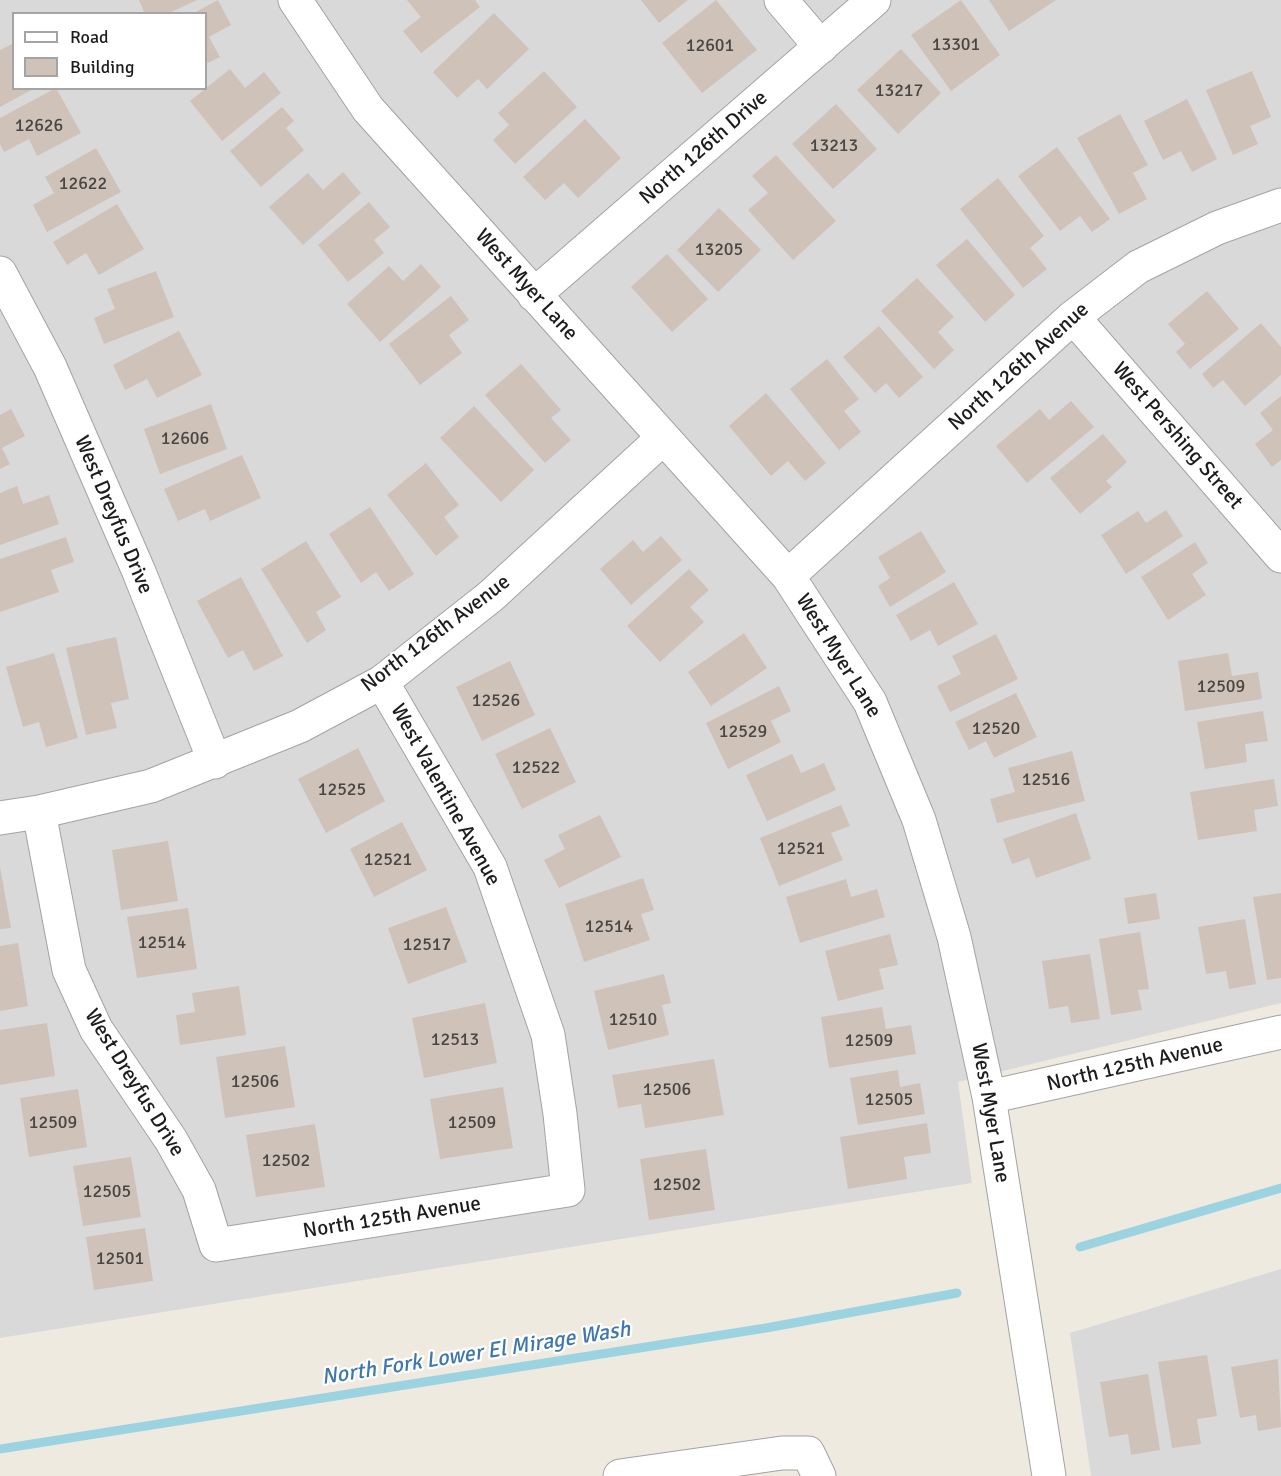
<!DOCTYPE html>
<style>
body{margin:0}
#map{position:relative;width:1281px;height:1476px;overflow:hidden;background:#efeae0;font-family:Signika,sans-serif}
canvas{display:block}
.legend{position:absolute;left:12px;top:12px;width:195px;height:78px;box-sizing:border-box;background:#fff;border:2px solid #a4a4a4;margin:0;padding:8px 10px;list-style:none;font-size:18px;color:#1c1c1c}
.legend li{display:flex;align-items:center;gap:12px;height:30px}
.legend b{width:30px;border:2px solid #a4a4a4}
</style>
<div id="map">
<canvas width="1281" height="1476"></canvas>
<ul class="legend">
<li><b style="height:8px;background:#fff"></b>Road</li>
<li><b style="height:16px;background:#cfc2b9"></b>Building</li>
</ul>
</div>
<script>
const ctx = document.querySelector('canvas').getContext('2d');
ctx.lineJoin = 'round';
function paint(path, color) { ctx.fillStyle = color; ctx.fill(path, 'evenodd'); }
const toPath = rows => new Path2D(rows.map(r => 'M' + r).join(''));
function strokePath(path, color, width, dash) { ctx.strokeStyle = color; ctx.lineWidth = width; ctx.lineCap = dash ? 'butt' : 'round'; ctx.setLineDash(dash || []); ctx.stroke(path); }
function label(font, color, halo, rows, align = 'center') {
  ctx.font = font + ' Signika,sans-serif'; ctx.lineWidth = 4.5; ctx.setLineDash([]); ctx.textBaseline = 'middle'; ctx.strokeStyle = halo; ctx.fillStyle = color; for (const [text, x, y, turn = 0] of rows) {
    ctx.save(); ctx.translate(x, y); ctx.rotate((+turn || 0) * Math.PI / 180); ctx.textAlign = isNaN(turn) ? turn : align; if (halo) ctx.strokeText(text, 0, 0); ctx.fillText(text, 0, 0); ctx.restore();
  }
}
const residential = toPath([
 [0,0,1281,0,1281,1003,958,1082,972,1183,0,1338],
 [14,14,206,14,206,88,14,88],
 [1281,1269,1281,1476,1091,1476,1070,1333]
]);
const stream = toPath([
 [1080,1247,1281,1188],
 [0,1449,766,1328,957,1293]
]);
const building = toPath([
 [139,0,197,0,167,14,145,14],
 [218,0,231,25,209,37,220,57,206,64,206,14,192,14],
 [407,0,475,0,480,7,421,53,403,31,421,17],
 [641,0,688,0,659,23],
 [716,0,757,50,702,93,662,43],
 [961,0,1000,55,951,91,911,35],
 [989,0,1056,0,1009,31],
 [494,13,529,49,487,89,478,79,457,98,433,72],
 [14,43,14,88,35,88,0,107,0,50],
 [901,49,941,93,898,134,857,90],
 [230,69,245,88,264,72,281,93,222,141,190,101],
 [544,71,577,107,515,164,493,140,509,125,498,113],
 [1252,71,1271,117,1250,126,1258,144,1233,155,1206,90],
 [56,88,81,133,37,156,29,139,4,152,0,144,0,118],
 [1187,99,1217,159,1192,172,1181,151,1163,160,1144,121],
 [836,104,877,149,833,189,792,144],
 [282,107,294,121,286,128,304,150,261,187,230,151],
 [1120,114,1148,165,1133,173,1147,199,1119,214,1077,138],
 [585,119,621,158,578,198,564,183,545,200,523,177],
 [1057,147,1110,219,1092,232,1080,216,1060,231,1018,176],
 [96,148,121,192,47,232,33,205,54,193,45,177],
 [776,155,836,221,793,260,748,210,768,193,752,176],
 [343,172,361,193,303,245,269,207,308,173,323,190],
 [998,178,1044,236,1030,248,1047,269,1023,288,960,209],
 [369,202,390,227,374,240,384,253,348,282,318,245],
 [117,204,144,249,99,275,86,253,67,265,53,242],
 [719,208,761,250,718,292,677,250],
 [967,239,1015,295,985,322,936,265],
 [667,254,708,299,672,332,631,287],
 [421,264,441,287,380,342,347,304,389,266,403,281],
 [156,271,174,317,104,344,94,318,115,309,107,289],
 [917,278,954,317,938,332,954,350,934,369,881,311],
 [1207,291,1239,329,1190,369,1176,352,1185,344,1168,324],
 [451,296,469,320,449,335,462,353,420,385,389,344],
 [1261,323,1281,347,1281,375,1245,406,1223,380,1213,388,1202,374],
 [879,326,923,377,899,398,886,383,875,393,843,357],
 [179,331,202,375,157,398,147,379,125,390,113,365],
 [827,359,859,399,844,411,861,432,839,450,790,389],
 [521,364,561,410,551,418,571,440,545,463,485,395],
 [766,393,826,463,805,481,788,461,771,476,729,426],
 [1281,396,1281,460,1272,467,1255,444,1273,430,1260,413],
 [1071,401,1094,427,1027,483,996,446,1040,409,1049,420],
 [211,404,227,449,160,474,144,429],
 [474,406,534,470,501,502,440,438],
 [11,409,25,436,2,448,10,464,0,469,0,415],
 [1103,434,1127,462,1106,481,1112,487,1080,514,1050,478],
 [242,455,261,498,210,521,205,509,178,521,164,489],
 [426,463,459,505,444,517,459,537,436,556,387,495],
 [17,486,23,504,49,495,59,524,0,545,0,493],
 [370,507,414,574,389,591,376,572,361,583,329,534],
 [1166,510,1183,536,1126,574,1101,535,1138,511,1146,523],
 [921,531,946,572,890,607,878,586,890,578,878,557],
 [661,536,682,560,631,605,600,569,633,540,643,552],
 [66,537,74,562,51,570,59,592,0,612,0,559],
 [306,541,341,597,316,612,326,630,307,643,261,569],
 [1195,542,1208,563,1192,574,1206,595,1168,620,1141,577],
 [689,569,709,590,690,607,704,622,660,662,627,626],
 [241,577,283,656,254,671,243,650,228,658,197,601],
 [954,582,978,624,938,646,930,630,911,641,896,615],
 [744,633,767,668,711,706,688,672],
 [996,634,1018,679,950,712,937,686,961,674,952,656],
 [116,637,129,699,111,703,117,728,86,735,66,648],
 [54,653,78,738,46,747,39,722,23,727,6,667],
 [1228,653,1232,676,1258,672,1262,699,1185,711,1178,661],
 [510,661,535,715,482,741,456,687],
 [779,686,791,711,771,721,781,742,728,769,706,723],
 [1016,693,1037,737,994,758,986,741,969,750,955,722],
 [1263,711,1268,741,1245,744,1247,762,1205,769,1197,722],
 [550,728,576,782,522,809,495,754],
 [358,748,385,801,326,833,298,779],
 [1072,751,1085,801,997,823,990,799,1015,792,1008,768],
 [792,754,801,773,824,763,836,790,767,821,746,775],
 [1274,779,1278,806,1254,810,1257,831,1198,840,1190,792],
 [841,805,850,826,831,833,843,860,779,886,760,838],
 [1076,813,1091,859,1036,878,1029,858,1012,864,1003,839],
 [600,815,621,857,559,888,544,860,565,849,558,835],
 [402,822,427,870,374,897,350,849],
 [168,841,178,901,121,910,112,850],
 [0,867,11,928,0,929],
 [643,878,654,910,641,914,650,940,584,962,565,904],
 [846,879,851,897,877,889,885,917,800,943,786,897],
 [1156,893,1160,919,1128,924,1124,898],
 [1281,893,1281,978,1267,980,1253,897],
 [446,907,467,962,408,984,388,928],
 [188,908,197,969,137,978,127,917],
 [1245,919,1256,984,1229,989,1226,971,1206,974,1198,927],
 [1140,932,1149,989,1138,990,1142,1010,1111,1015,1099,939],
 [890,934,898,965,879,969,884,989,838,1001,825,951],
 [18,943,28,1006,0,1011,0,946],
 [1090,954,1100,1019,1071,1023,1068,1006,1049,1009,1042,961],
 [664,974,671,1003,662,1005,669,1035,608,1050,594,991],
 [239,986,246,1035,180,1045,176,1015,195,1012,192,993],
 [485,1003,497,1063,424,1078,412,1018],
 [882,1007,886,1029,911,1025,916,1054,829,1068,821,1017],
 [47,1023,55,1076,0,1085,0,1030],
 [285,1046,295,1107,225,1118,216,1057],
 [714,1059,724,1115,645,1128,641,1104,618,1108,612,1075],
 [898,1070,900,1087,920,1083,925,1114,858,1125,850,1078],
 [503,1087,513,1148,440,1159,430,1099],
 [78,1089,87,1147,29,1157,20,1098],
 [927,1123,931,1153,904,1157,907,1179,848,1189,840,1137],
 [315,1124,325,1187,256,1197,246,1135],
 [706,1149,715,1210,649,1220,640,1159],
 [131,1157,141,1217,83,1226,73,1166],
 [145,1228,153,1281,94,1290,86,1237],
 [1207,1355,1217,1416,1197,1419,1201,1444,1172,1448,1158,1362],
 [1278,1359,1281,1427,1258,1431,1256,1415,1240,1418,1231,1367],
 [1148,1374,1160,1450,1131,1455,1128,1434,1109,1437,1100,1382]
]);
const minor = toPath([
 [295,0,368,109,788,576,870,702,919,820,954,937,989,1097,1049,1476],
 [781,0,821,47],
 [0,273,50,367,139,572,215,762],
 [534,295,874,0],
 [1073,317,1281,556],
 [788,576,1073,317,1138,267,1217,228,1281,205],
 [39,812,69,970,96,1029,171,1140,199,1190,216,1245,568,1190,560,1114,548,1035,490,867,382,682],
 [0,818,39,812,151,786,300,726,382,682,491,596,663,438],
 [989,1097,1281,1032],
 [620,1476,782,1453,808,1453,819,1476]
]);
const numberNames = [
 ["13301",956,45],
 ["12601",710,46],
 ["13217",899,91],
 ["12626",39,126],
 ["13213",834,146],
 ["12622",83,184],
 ["13205",719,250],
 ["12606",185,439],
 ["12509",1221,687],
 ["12526",496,701],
 ["12520",996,729],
 ["12529",743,732],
 ["12522",536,768],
 ["12516",1046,780],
 ["12525",342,790],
 ["12521",801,849],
 ["12521",388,860],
 ["12514",609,927],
 ["12514",162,943],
 ["12517",427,945],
 ["12510",633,1020],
 ["12513",455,1040],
 ["12509",869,1041],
 ["12506",255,1082],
 ["12506",667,1090],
 ["12505",889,1100],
 ["12509",53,1123],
 ["12509",472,1123],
 ["12502",286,1161],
 ["12502",677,1185],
 ["12505",107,1192],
 ["12501",120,1259]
];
const streetNames = [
 ["North 126th Drive",704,148,-41],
 ["West Myer Lane",526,285,48],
 ["North 126th Avenue",1019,367,-42],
 ["West Pershing Street",1177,436,49],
 ["West Dreyfus Drive",113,515,67],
 ["North 126th Avenue",436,634,-37],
 ["West Myer Lane",838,656,58],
 ["West Valentine Avenue",445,795,61],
 ["North 125th Avenue",1135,1065,-13],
 ["West Dreyfus Drive",134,1083,58],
 ["West Myer Lane",990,1113,80],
 ["North 125th Avenue",392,1218,-9]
];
const waterNames = [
 ["North Fork Lower El Mirage Wash",476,1354,-9]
];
paint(residential, '#dad9d9');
strokePath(stream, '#9cd3e1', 9);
paint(building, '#cfc2b9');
strokePath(minor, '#a3a3a3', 35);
strokePath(minor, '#fff', 33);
label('18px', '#494643', null, numberNames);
label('21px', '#1c1c1c', '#fff', streetNames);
label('italic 22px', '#3e77ac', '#fff', waterNames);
</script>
